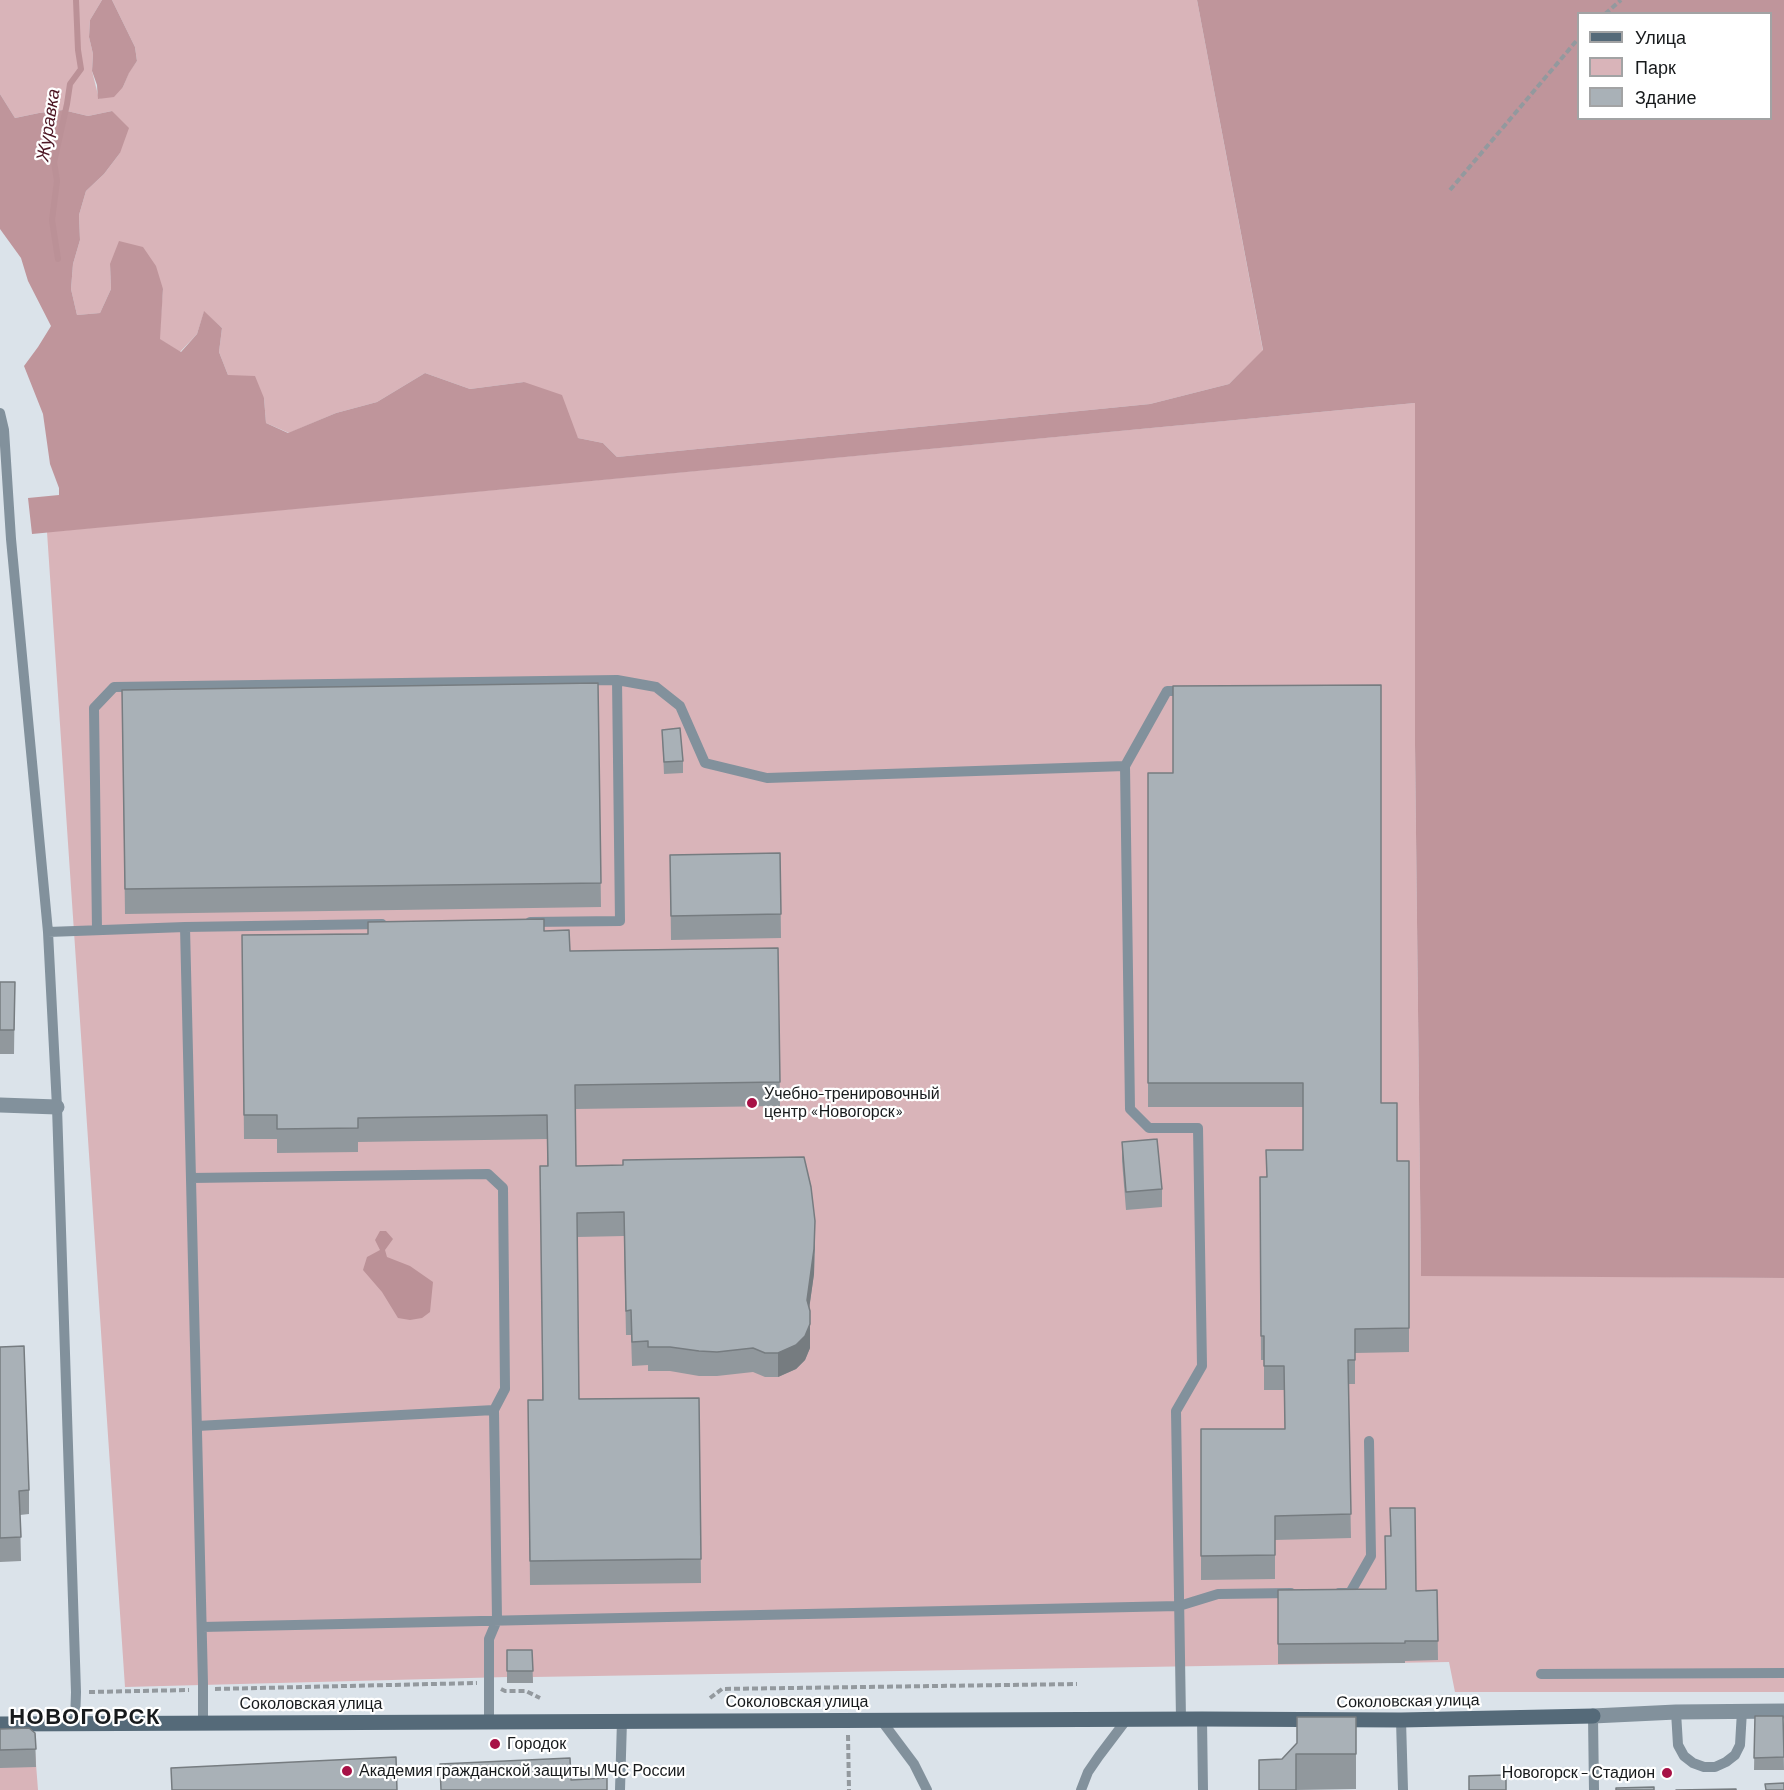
<!DOCTYPE html>
<meta charset="utf-8">
<style>
body{margin:0}
#map{position:relative;width:1784px;height:1790px;overflow:hidden;background:#dbe3ea;font-family:Barlow,sans-serif}
canvas{display:block}
.legend{position:absolute;left:1577px;top:12px;width:195px;height:108px;box-sizing:border-box;background:#fff;border:2px solid #a2a3a4;margin:0;padding:8px 10px;list-style:none;font-size:18px;color:#171a1c}
.legend li{display:flex;align-items:center;gap:12px;height:30px}
.legend b{width:30px;border:2px solid #a2a3a4}
</style>
<div id="map">
<canvas width="1784" height="1790"></canvas>
<ul class="legend">
<li><b style="height:8px;background:#556a79"></b>Улица</li>
<li><b style="height:16px;background:#d9b4b9"></b>Парк</li>
<li><b style="height:16px;background:#a9b1b7"></b>Здание</li>
</ul>
</div>
<script>
const ctx = document.querySelector('canvas').getContext('2d');
ctx.lineJoin = 'round';
function paint(path, color) { ctx.fillStyle = color; ctx.fill(path, 'evenodd'); }
const toPath = rows => new Path2D(rows.map(r => 'M' + r).join(''));
function strokePath(path, color, width, dash) { ctx.strokeStyle = color; ctx.lineWidth = width; ctx.lineCap = dash ? 'butt' : 'round'; ctx.setLineDash(dash || []); ctx.stroke(path); }
function label(font, color, halo, rows, align = 'center') {
  ctx.font = font + ' Barlow,sans-serif'; ctx.lineWidth = 4.5; ctx.setLineDash([]); ctx.textBaseline = 'middle'; ctx.strokeStyle = halo; ctx.fillStyle = color; for (const [text, x, y, turn = 0] of rows) {
    ctx.save(); ctx.translate(x, y); ctx.rotate((+turn || 0) * Math.PI / 180); ctx.textAlign = isNaN(turn) ? turn : align; if (halo) ctx.strokeText(text, 0, 0); ctx.fillText(text, 0, 0); ctx.restore();
  }
}
const green = toPath([
 [0,0,102,0,90,20,89,37,93,54,92,71,99,99,123,87,129,72,137,61,135,47,112,0,1197,0,1263,351,1229,384,1150,404,617,457,603,443,578,438,524,382,470,389,425,373,377,402,336,413,289,433,266,423,264,398,228,375,219,352,222,328,204,312,197,334,180,352,159,339,163,289,110,264,111,289,100,313,77,315,71,289,73,264,80,240,79,215,86,191,104,174,120,153,112,111,88,116,63,110,39,113,15,118,0,94],
 [1415,403,1415,745,1421,1275,1784,1278,1784,1692,1455,1692,1449,1662,533,1677,533,1683,507,1683,507,1677,125,1687,47,532],
 [0,1747,35,1751,38,1790,0,1790]
]);
const forest = toPath([
 [102,0,112,0,135,47,137,61,129,73,123,87,114,97,98,99,97,85,92,71,93,54,89,37,90,20],
 [1197,0,1784,0,1784,1278,1421,1276,1415,745,1415,403,32,534,28,498,59,495,59,488,50,464,43,414,24,366,38,347,51,326,28,281,21,258,0,229,0,94,15,118,39,113,63,110,88,116,112,111,129,128,120,153,104,174,86,191,79,215,80,240,73,264,71,289,77,315,100,313,111,289,110,264,119,241,143,247,156,266,163,289,160,339,181,352,197,334,204,311,222,328,219,352,228,375,255,376,264,398,266,423,288,433,336,413,377,402,425,373,470,389,524,382,562,395,578,438,603,443,617,457,1150,404,1229,384,1263,350],
 [1578,14,1770,14,1770,118,1578,118]
]);
const water = toPath([
 [380,1231,386,1231,393,1239,385,1250,387,1257,410,1266,433,1282,430,1312,422,1318,410,1320,398,1318,382,1292,363,1270,367,1257,380,1250,375,1240]
]);
const stream = toPath([
 [58,259,52,220,57,181,54,162,67,104,70,84,81,69,78,50,76,0]
]);
const path = toPath([
 [1605,14,1621,0],
 [1450,190,1578,39],
 [215,1689,477,1683],
 [501,1689,505,1691,526,1691,540,1698],
 [89,1692,189,1690],
 [710,1698,722,1689,1077,1684],
 [848,1735,849,1790]
]);
const lane = toPath([
 [0,413,4,430,11,539,48,932,57,1107,76,1692,75,1723],
 [617,680,656,687,680,706,705,763,767,778,1125,766],
 [185,927,382,924],
 [97,930,94,708,114,687,617,680,620,921,530,922],
 [48,932,185,927,203,1684,203,1722],
 [191,1178,488,1174,503,1188,505,1389,494,1410,497,1620,489,1639,489,1721],
 [197,1426,494,1410],
 [1339,1593,1350,1593,1371,1556,1369,1441],
 [202,1627,1179,1606,1218,1594,1291,1593],
 [1541,1674,1784,1673],
 [1676,1712,1678,1745,1684,1756,1693,1763,1704,1767,1715,1767,1726,1762,1735,1755,1740,1745,1742,1711],
 [1593,1716,1594,1790],
 [1181,1719,1176,1411,1202,1366,1198,1128,1149,1128,1130,1109,1125,766,1167,691,1187,691],
 [1202,1719,1203,1790],
 [881,1720,914,1764,927,1790],
 [1401,1720,1403,1790],
 [620,1790,622,1720],
 [1081,1790,1088,1772,1099,1756,1127,1719]
]);
const street = toPath([
 [0,1105,57,1107],
 [1593,1716,1676,1712,1784,1711]
]);
const secondary = toPath([
 [0,1724,1202,1719,1401,1720,1593,1716]
]);
const wall = toPath([
 [598,683,601,907,125,914,122,690],
 [662,730,683,761,683,773,664,774],
 [1148,773,1381,1103,1397,1161,1409,1161,1409,1352,1355,1353,1355,1384,1348,1384,1351,1538,1275,1540,1275,1579,1201,1580,1201,1429,1285,1429,1284,1390,1264,1390,1264,1360,1261,1360,1260,1177,1266,1177,1303,1150,1303,1107,1148,1107],
 [780,853,781,938,671,940,670,855],
 [544,931,570,951,778,948,780,1106,575,1109,576,1166,815,1245,814,1274,809,1308,810,1348,805,1360,796,1369,778,1377,765,1377,753,1372,717,1376,699,1376,670,1371,648,1371,648,1365,632,1366,631,1335,626,1335,624,1236,577,1237,579,1399,699,1398,701,1583,530,1585,528,1400,542,1400,547,1166,547,1139,358,1142,358,1152,277,1153,277,1139,244,1139,242,935],
 [0,982,15,982,14,1054,0,1054],
 [1122,1142,1162,1189,1162,1207,1126,1210,1122,1161],
 [0,1347,29,1490,29,1514,20,1515,21,1561,0,1562],
 [1278,1590,1437,1590,1438,1660,1405,1661,1405,1663,1278,1664],
 [507,1650,532,1650,533,1683,507,1683],
 [1755,1716,1783,1716,1784,1770,1754,1770],
 [1297,1717,1356,1717,1356,1789,1296,1790,1282,1759,1297,1744],
 [0,1729,35,1733,36,1767,0,1768]
]);
const shadedWall = toPath([
 [815,1221,814,1274,807,1324,807,1300],
 [810,1311,810,1348,805,1360,796,1369,778,1377,778,1353]
]);
const building = toPath([
 [598,683,601,883,125,889,122,690,598,683],
 [1381,685,1381,1103,1397,1103,1397,1161,1409,1161,1409,1328,1355,1329,1355,1360,1348,1360,1351,1514,1275,1516,1275,1555,1201,1556,1201,1429,1285,1429,1284,1366,1264,1366,1264,1336,1261,1336,1260,1177,1267,1177,1266,1150,1303,1150,1303,1083,1148,1083,1148,773,1173,773,1173,686,1381,685],
 [680,728,683,761,664,762,662,730,680,728],
 [780,853,781,914,671,916,670,855,780,853],
 [544,919,544,931,569,930,570,951,778,948,780,1082,575,1085,576,1166,623,1165,623,1160,804,1157,811,1187,815,1221,814,1249,807,1300,810,1311,810,1324,805,1336,796,1345,778,1353,765,1353,753,1348,717,1352,699,1351,670,1347,648,1347,648,1341,632,1342,631,1310,626,1311,624,1212,577,1213,579,1399,699,1398,701,1559,530,1561,528,1400,543,1400,540,1166,548,1166,547,1115,358,1118,358,1128,277,1129,277,1115,244,1115,242,935,368,934,368,922,544,919],
 [0,982,15,982,14,1030,0,1030,0,982],
 [1157,1139,1162,1189,1126,1192,1122,1142,1157,1139],
 [24,1346,29,1490,19,1491,21,1537,0,1538,0,1347,24,1346],
 [1390,1508,1415,1508,1416,1591,1437,1590,1438,1641,1405,1641,1405,1643,1278,1644,1278,1590,1386,1589,1385,1536,1391,1536,1390,1508],
 [507,1650,532,1650,533,1671,507,1671,507,1650],
 [1755,1716,1783,1716,1784,1757,1754,1758,1755,1716],
 [1297,1717,1356,1717,1356,1754,1296,1754,1296,1790,1259,1790,1259,1760,1282,1759,1297,1743,1297,1717],
 [29,1728,35,1733,36,1749,0,1750,0,1729,29,1728],
 [396,1757,397,1790,172,1790,171,1768,396,1757],
 [570,1758,571,1780,607,1778,607,1790,441,1790,440,1764,570,1758],
 [1506,1775,1506,1790,1469,1790,1469,1776,1506,1775],
 [1784,1783,1784,1790,1766,1790,1765,1784,1784,1783],
 [1654,1787,1654,1790,1616,1790,1616,1788,1654,1787],
 [1736,1789,1736,1790,1676,1790,1736,1789]
]);
const markers = [
 [752,1103,6,"#a71146"],
 [495,1744,6,"#a71146"],
 [347,1771,6,"#a71146"],
 [1667,1773,6,"#a71146"]
];
const poiNames = [
 ["Учебно-тренировочный",764,1094],
 ["центр «Новогорск»",764,1112],
 ["Городок",507,1744],
 ["Академия гражданской защиты МЧС России",359,1771],
 ["Новогорск – Стадион",1655,1773,"right"]
];
const streetNames = [
 ["Соколовская улица",1408,1701,-1],
 ["Соколовская улица",797,1702],
 ["Соколовская улица",311,1704]
];
const waterNames = [
 ["Журавка",48,125,-81]
];
const districtNames = [
 ["НОВОГОРСК",85,1717]
];
paint(green, '#d9b4b9');
paint(forest, '#bf959b');
paint(water, '#bb9197');
strokePath(stream, '#bb9197', 6);
strokePath(path, '#93999e', 4, [6, 3]);
strokePath(lane, '#82919c', 10);
strokePath(street, '#82919c', 15);
strokePath(secondary, '#556a79', 15);
paint(wall, '#91989d');
paint(shadedWall, '#767c80');
paint(building, '#a9b1b7');
strokePath(building, '#767c80', 1.5);
for (const [x, y, r, color] of markers) { const dot = new Path2D(); dot.arc(x, y, r, 0, 2 * Math.PI); ctx.fillStyle = color; ctx.fill(dot); strokePath(dot, '#fff', 2); }
label('16px', '#171a1c', '#fff', poiNames, 'left');
label('16px', '#171a1c', '#fff', streetNames);
label('italic 18px', '#4d1724', '#fff', waterNames);
ctx.letterSpacing = '1.5px';
label('bold 22px', '#171a1c', '#fff', districtNames);
ctx.letterSpacing = '0px';
</script>
